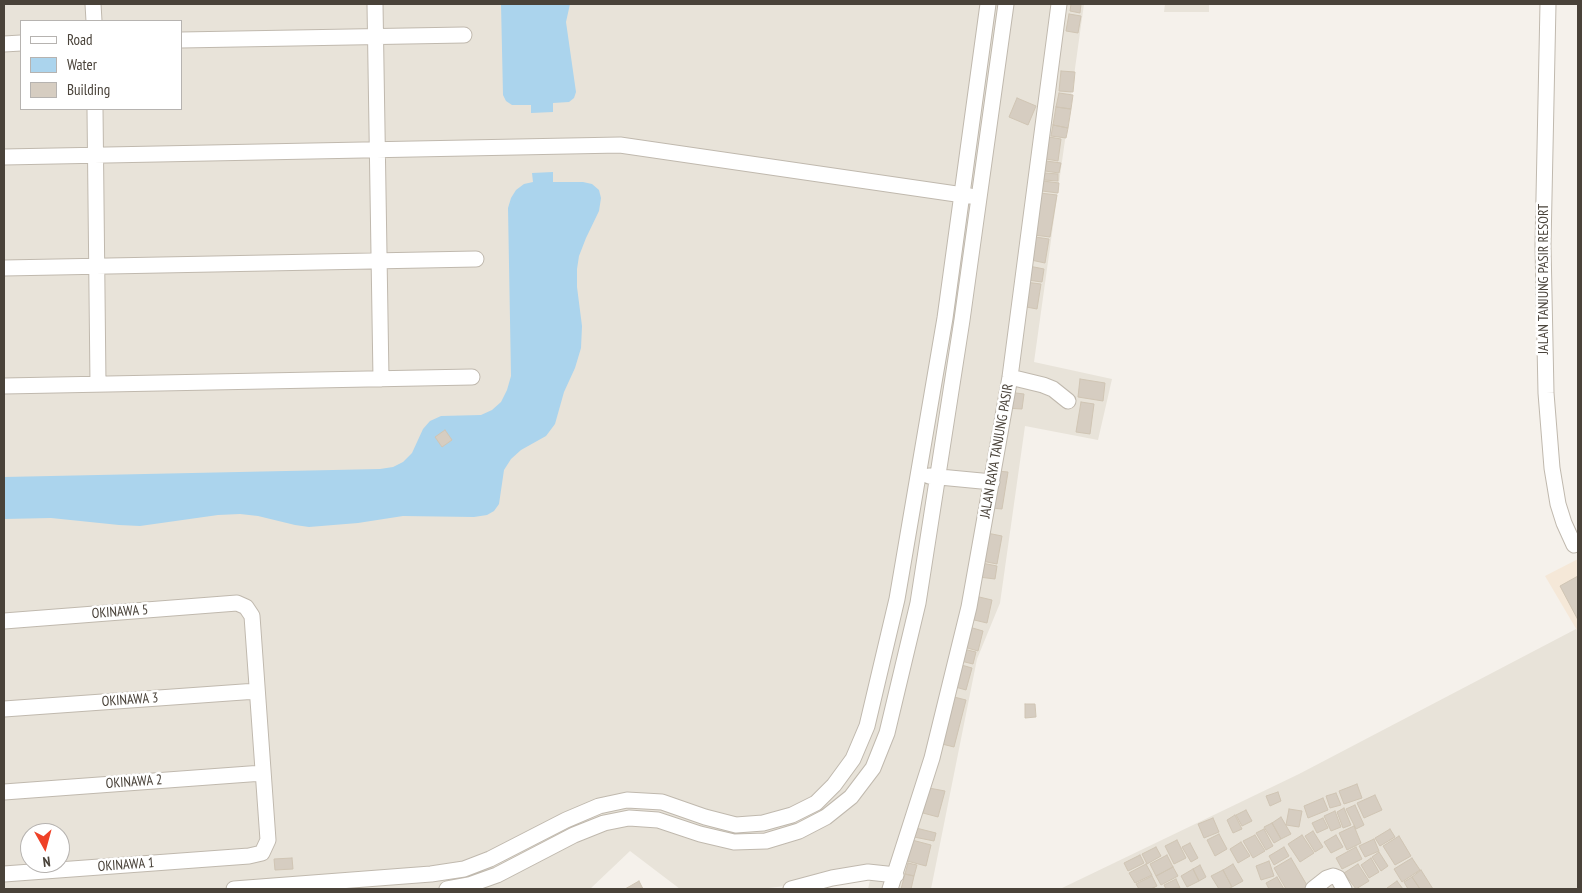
<!DOCTYPE html>
<style>
body{margin:0}
#map{position:relative;width:1582px;height:893px;overflow:hidden;background:#f5f1eb;font-family:"PT Sans Narrow",sans-serif}
canvas{display:block}
.frame{position:absolute;inset:0;border:5px solid #494239;pointer-events:none}
.legend{position:absolute;left:20px;top:20px;width:162px;height:90px;box-sizing:border-box;background:#fff;border:1px solid #b6b3b0;margin:0;padding:6px 9px;list-style:none;font-size:15px;color:#494239}
.legend li{display:flex;align-items:center;gap:10px;height:25px}
.legend b{width:25px;border:1px solid #b6b3b0}
.north{position:absolute;left:20px;top:823px;width:50px;height:50px;box-sizing:border-box;background:#fff;border:1px solid #b6b3b0;border-radius:50%;rotate:173deg;font-size:14px;font-weight:700;line-height:20px;text-align:center;color:#494239}
.north::after{content:'';display:block;margin:auto;width:18px;height:22px;background:#ef4127;clip-path:polygon(50% 0,100% 100%,50% 72%,0 100%)}
</style>
<div id="map">
<canvas width="1582" height="893"></canvas>
<div class="frame"></div>
<ul class="legend">
<li><b style="height:6px;background:#fff"></b>Road</li>
<li><b style="height:14px;background:#abd4ed"></b>Water</li>
<li><b style="height:14px;background:#d6cdc1"></b>Building</li>
</ul>
<div class="north">N</div>
</div>
<script>
const ctx = document.querySelector('canvas').getContext('2d');
ctx.lineJoin = 'round';
function paint(path, color) { ctx.fillStyle = color; ctx.fill(path, 'evenodd'); }
const toPath = rows => new Path2D(rows.map(r => 'M' + r).join(''));
function strokePath(path, color, width, dash) { ctx.strokeStyle = color; ctx.lineWidth = width; ctx.lineCap = dash ? 'butt' : 'round'; ctx.setLineDash(dash || []); ctx.stroke(path); }
function label(font, color, halo, rows, align = 'center') {
  ctx.font = font + ' "PT Sans Narrow",sans-serif'; ctx.lineWidth = 5; ctx.setLineDash([]); ctx.textBaseline = 'middle'; ctx.strokeStyle = halo; ctx.fillStyle = color; for (const [text, x, y, turn = 0] of rows) {
    ctx.save(); ctx.translate(x, y); ctx.rotate((+turn || 0) * Math.PI / 180); ctx.textAlign = isNaN(turn) ? turn : align; if (halo) ctx.strokeText(text, 0, 0); ctx.fillText(text, 0, 0); ctx.restore();
  }
}
const residential = toPath([
 [4,4,1084,4,1034,362,1112,379,1098,440,1025,426,1000,603,977,659,931,889,868,889,871,876,760,889,680,889,630,851,590,889,4,889],
 [21,21,181,21,181,109,21,109],
 [30,833,60,833,60,863,30,863],
 [1165,4,1209,4,1209,12,1164,12],
 [1576,629,1578,632,1578,889,1060,889,1299,774]
]);
const commercial = toPath([
 [1578,559,1578,632,1545,576]
]);
const water = toPath([
 [501,4,570,4,566,22,576,92,574,98,569,102,553,103,553,112,531,113,531,105,512,105,506,101,503,95],
 [553,172,553,182,583,182,592,184,599,190,601,198,599,211,586,238,579,256,577,269,577,287,582,326,581,348,575,368,564,392,555,424,546,436,521,450,511,459,504,470,499,504,494,511,487,515,474,517,403,516,358,523,309,527,295,525,258,516,240,514,218,515,140,526,119,525,51,518,4,519,4,477,380,469,393,467,403,462,412,453,423,429,430,421,441,416,481,415,492,410,501,402,507,390,511,376,508,208,511,198,516,190,524,184,533,182,532,173]
]);
const building = toPath([
 [1071,4,1081,4,1080,13,1070,11,1071,4],
 [1069,14,1081,16,1078,33,1066,31,1069,14],
 [1061,71,1075,72,1073,92,1059,91,1061,71],
 [1059,93,1073,95,1071,109,1056,107,1059,93],
 [1017,98,1036,106,1028,125,1009,117,1017,98],
 [1056,107,1071,109,1068,128,1053,125,1056,107],
 [1053,125,1068,128,1066,138,1051,136,1053,125],
 [1049,137,1061,139,1058,161,1046,159,1049,137],
 [1046,161,1061,163,1059,173,1045,171,1046,161],
 [1045,173,1058,174,1058,181,1044,180,1045,173],
 [1043,181,1059,183,1058,193,1042,191,1043,181],
 [1040,193,1057,195,1050,237,1034,235,1040,193],
 [1035,237,1049,239,1045,263,1031,260,1035,237],
 [1029,266,1044,269,1042,282,1027,280,1029,266],
 [1025,282,1041,284,1037,309,1021,306,1025,282],
 [1080,379,1105,383,1103,401,1078,397,1080,379],
 [1008,392,1024,394,1022,409,1006,408,1008,392],
 [1081,402,1094,404,1090,434,1076,432,1081,402],
 [445,430,452,440,442,447,435,437,445,430],
 [997,471,1008,472,1002,509,992,508,997,471],
 [987,533,1002,536,997,564,982,561,987,533],
 [982,563,997,566,995,579,979,577,982,563],
 [1578,576,1578,620,1560,586,1578,576],
 [975,596,992,600,987,623,970,619,975,596],
 [969,627,983,631,978,651,964,647,969,627],
 [963,649,976,652,973,664,961,661,963,649],
 [958,664,972,668,966,690,952,686,958,664],
 [950,696,966,700,954,747,938,743,950,696],
 [1025,704,1035,704,1036,717,1025,718,1025,704],
 [1357,784,1362,798,1344,804,1339,791,1357,784],
 [929,788,945,791,938,817,923,813,929,788],
 [1278,792,1281,801,1270,806,1266,796,1278,792],
 [1336,793,1341,805,1330,808,1326,796,1336,793],
 [1375,795,1382,810,1364,818,1357,803,1375,795],
 [1323,798,1328,810,1308,818,1304,806,1323,798],
 [1355,805,1364,825,1356,829,1346,809,1355,805],
 [1344,808,1351,825,1343,828,1337,812,1344,808],
 [1289,809,1302,811,1299,827,1286,825,1289,809],
 [1246,810,1252,821,1242,826,1236,815,1246,810],
 [1335,811,1341,827,1331,831,1324,816,1335,811],
 [1235,815,1242,829,1233,833,1227,820,1235,815],
 [1281,817,1291,834,1281,839,1272,823,1281,817],
 [1213,818,1219,832,1204,838,1198,824,1213,818],
 [1323,818,1328,828,1317,833,1312,823,1323,818],
 [1272,823,1281,839,1274,843,1264,827,1272,823],
 [1354,826,1361,843,1347,850,1339,833,1354,826],
 [916,828,936,833,934,841,914,837,916,828],
 [1264,829,1273,846,1266,850,1256,833,1264,829],
 [1390,829,1395,837,1380,846,1375,838,1390,829],
 [1313,831,1323,847,1315,852,1305,836,1313,831],
 [1219,834,1227,849,1215,856,1207,840,1219,834],
 [1255,835,1265,851,1253,858,1243,841,1255,835],
 [1302,835,1314,853,1300,862,1288,844,1302,835],
 [1336,835,1343,847,1331,853,1324,842,1336,835],
 [1399,836,1411,856,1395,865,1383,846,1399,836],
 [1374,839,1379,851,1365,857,1359,846,1374,839],
 [912,840,931,845,926,866,907,861,912,840],
 [1177,840,1186,858,1174,864,1165,846,1177,840],
 [1241,842,1250,856,1238,863,1230,849,1241,842],
 [1190,843,1198,858,1191,862,1182,847,1190,843],
 [1156,847,1161,856,1147,864,1142,854,1156,847],
 [1284,847,1289,856,1274,865,1269,856,1284,847],
 [1356,847,1362,859,1342,869,1336,858,1356,847],
 [1379,852,1388,866,1381,871,1372,857,1379,852],
 [1140,855,1144,863,1128,871,1124,863,1140,855],
 [1167,855,1173,867,1156,876,1150,864,1167,855],
 [292,858,293,869,275,870,274,859,292,858],
 [1291,858,1308,887,1305,889,1286,889,1274,868,1291,858],
 [1371,858,1379,872,1369,878,1361,865,1371,858],
 [1412,858,1420,870,1402,882,1394,869,1412,858],
 [1269,861,1274,876,1261,880,1256,866,1269,861],
 [908,863,917,865,914,876,905,874,908,863],
 [1146,864,1152,875,1135,883,1129,873,1146,864],
 [1233,864,1243,881,1232,887,1223,870,1233,864],
 [1358,864,1369,881,1356,889,1344,873,1358,864],
 [1200,865,1206,877,1199,881,1193,869,1200,865],
 [1173,867,1178,876,1161,885,1156,876,1173,867],
 [1193,869,1199,881,1187,887,1181,876,1193,869],
 [1223,870,1232,887,1228,889,1219,889,1211,876,1223,870],
 [1421,870,1433,889,1420,889,1412,877,1421,870],
 [905,874,914,876,911,889,901,889,905,874],
 [1152,876,1157,886,1151,889,1139,889,1136,884,1152,876],
 [1277,877,1284,889,1269,889,1266,883,1277,877],
 [1412,877,1420,889,1408,889,1404,882,1412,877],
 [1176,879,1180,888,1166,889,1164,885,1176,879],
 [639,881,643,889,625,889,639,881],
 [1397,881,1403,889,1388,889,1387,888,1397,881]
]);
const minor = toPath([
 [93,4,94,21],
 [375,4,381,379],
 [1548,4,1543,245,1546,393,1552,468,1558,504,1564,523,1574,545,1578,543],
 [181,40,464,35],
 [4,44,21,43],
 [95,109,98,384],
 [4,157,620,145,970,196],
 [4,268,476,259],
 [1010,377,1043,385,1053,389,1068,401],
 [4,386,472,377],
 [929,476,992,482],
 [4,621,237,603,246,607,252,616,268,840,262,853,249,856,4,874],
 [4,709,257,691],
 [4,792,263,773],
 [234,889,431,874,464,869,490,859,566,820,599,806,627,800,662,802,705,817,736,825,763,823,792,815,816,803,834,785,853,759,867,726,897,599,945,318,988,4],
 [447,889,469,885,497,875,574,835,604,823,629,818,658,820,700,834,734,842,766,841,799,831,826,817,851,797,873,768,887,733,918,603,962,320,1006,4],
 [791,889,832,878,868,872,896,875],
 [890,889,932,758,969,607,1010,377,1059,4],
 [1313,889,1327,878,1333,876,1338,878,1344,889]
]);
const streetNames = [
 ["JALAN TANJUNG PASIR RESORT",1544,279,-90],
 ["JALAN RAYA TANJUNG PASIR",997,451,-80],
 ["OKINAWA 5",120,612,-4],
 ["OKINAWA 3",130,700,-4],
 ["OKINAWA 2",134,782,-4],
 ["OKINAWA 1",126,865,-4]
];
paint(residential, '#e8e3d9');
paint(commercial, '#f5e8d8');
paint(water, '#abd4ed');
paint(building, '#d6cdc1');
strokePath(building, '#d0c5b4', 1);
strokePath(minor, '#c0b9ae', 17);
strokePath(minor, '#fff', 15);
label('14px', '#494239', '#fff', streetNames);
</script>
